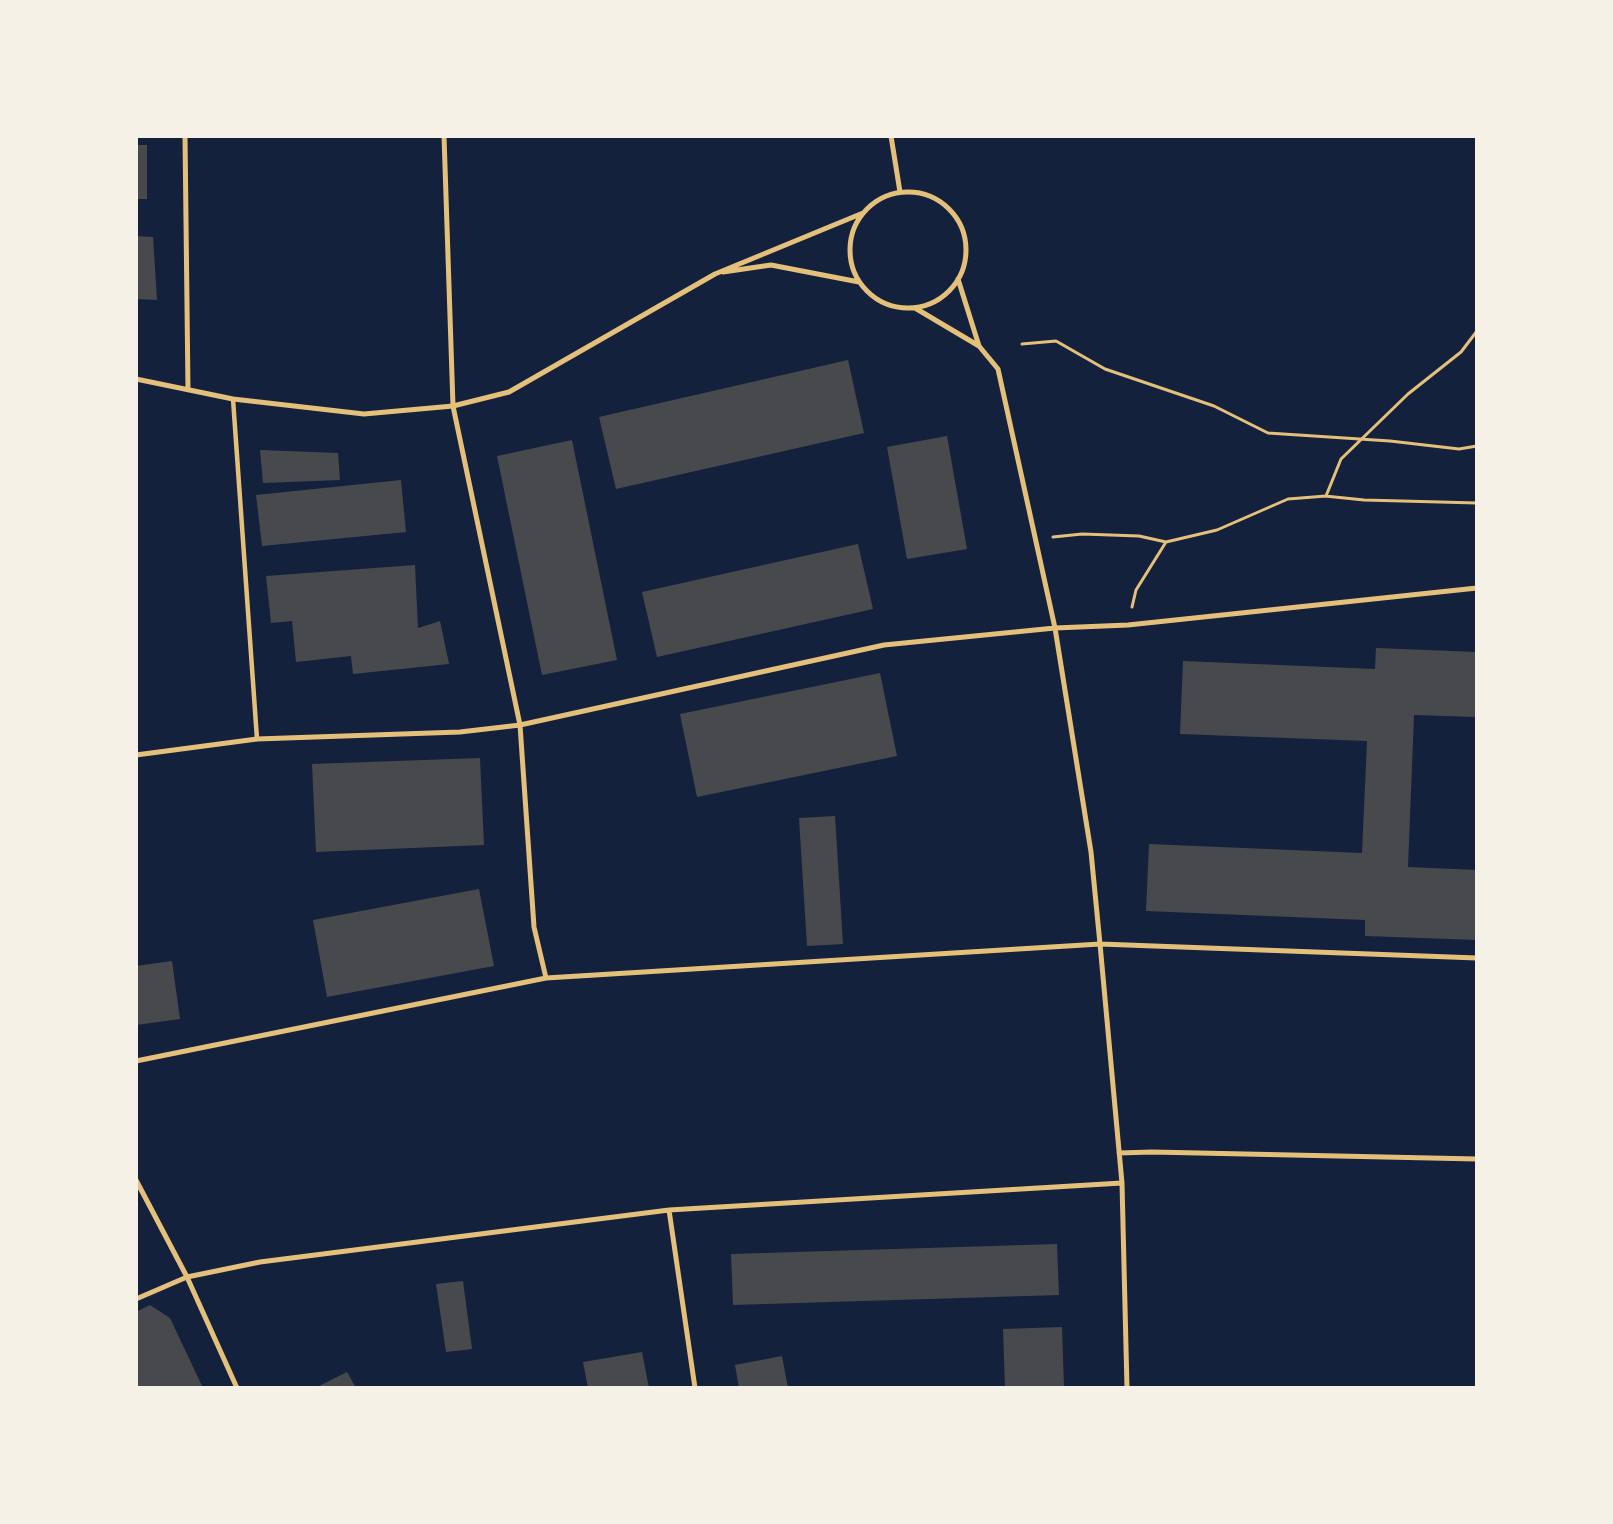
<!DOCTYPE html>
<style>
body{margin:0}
#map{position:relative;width:1613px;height:1524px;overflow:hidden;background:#14213d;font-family:"Alegreya Sans",sans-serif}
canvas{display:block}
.frame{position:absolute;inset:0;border:138px solid #f6f1e7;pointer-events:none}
</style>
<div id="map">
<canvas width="1613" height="1524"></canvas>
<div class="frame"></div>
</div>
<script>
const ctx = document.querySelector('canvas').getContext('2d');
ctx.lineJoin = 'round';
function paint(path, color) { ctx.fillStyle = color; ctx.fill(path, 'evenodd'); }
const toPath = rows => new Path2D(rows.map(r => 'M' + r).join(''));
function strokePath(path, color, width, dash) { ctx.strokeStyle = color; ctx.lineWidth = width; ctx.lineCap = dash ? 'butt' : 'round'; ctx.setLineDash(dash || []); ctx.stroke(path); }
const building = toPath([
 [136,145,147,145,147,199,136,199],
 [136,236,153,237,157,300,136,299],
 [848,360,864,433,616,489,599,417],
 [947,436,967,549,907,559,887,447],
 [572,440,617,660,542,675,497,456],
 [260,450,338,453,340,480,263,483],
 [401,480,406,532,262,546,256,495],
 [858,544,873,609,657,657,642,592],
 [415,565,418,628,440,621,449,664,353,674,351,656,296,662,292,621,271,623,266,576],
 [1376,648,1477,652,1477,717,1414,715,1408,867,1477,870,1477,940,1365,936,1365,920,1146,911,1149,844,1362,853,1367,741,1180,734,1183,661,1375,669],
 [880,673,897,756,697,797,680,714],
 [480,758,484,845,316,852,312,764],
 [835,816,843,944,807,946,799,818],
 [479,889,494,966,327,997,313,920],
 [172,961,180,1019,136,1025,136,966],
 [1057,1244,1059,1295,733,1305,731,1254],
 [463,1281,472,1349,446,1352,436,1284],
 [150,1305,170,1318,203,1388,136,1388,136,1312],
 [1062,1327,1064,1388,1005,1388,1003,1329],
 [642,1352,649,1388,588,1388,583,1362],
 [782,1356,788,1388,739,1388,735,1365],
 [347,1372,356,1388,315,1388]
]);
const path = toPath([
 [1022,344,1056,341,1105,369,1214,406,1268,433,1390,441,1459,449,1477,446],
 [1325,496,1364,500,1477,503],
 [1053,537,1082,534,1139,536,1166,542],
 [1132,607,1136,590,1166,542,1217,530,1288,499,1326,496,1341,459,1408,394,1461,352,1477,331]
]);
const pedestrian = toPath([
 [233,399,257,739]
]);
const minor = toPath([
 [185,136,188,390],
 [444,136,453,406,520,725,534,927,546,978],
 [891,136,900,192],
 '850 250a58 58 0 1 1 116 0a58 58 0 1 1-116 0Z',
 [723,272,771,265,859,282],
 [958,279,979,346],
 [915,308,979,346,998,369,1055,628,1091,852,1100,944,1122,1183,1127,1388],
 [136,379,233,399,364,414,453,406,509,392,715,274,863,213],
 [136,755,257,739,460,732,520,725,884,645,1055,628,1128,625,1477,588],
 [136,1061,546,978,1100,944,1477,958],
 [1119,1153,1152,1152,1477,1159],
 [136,1180,187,1277,237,1388],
 [669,1210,695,1388],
 [136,1299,187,1277,260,1262,669,1210,1122,1183]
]);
paint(building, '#48494c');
strokePath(path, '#e5c07b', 3);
strokePath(pedestrian, '#e5c07b', 4.5);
strokePath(minor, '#e5c07b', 5);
</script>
